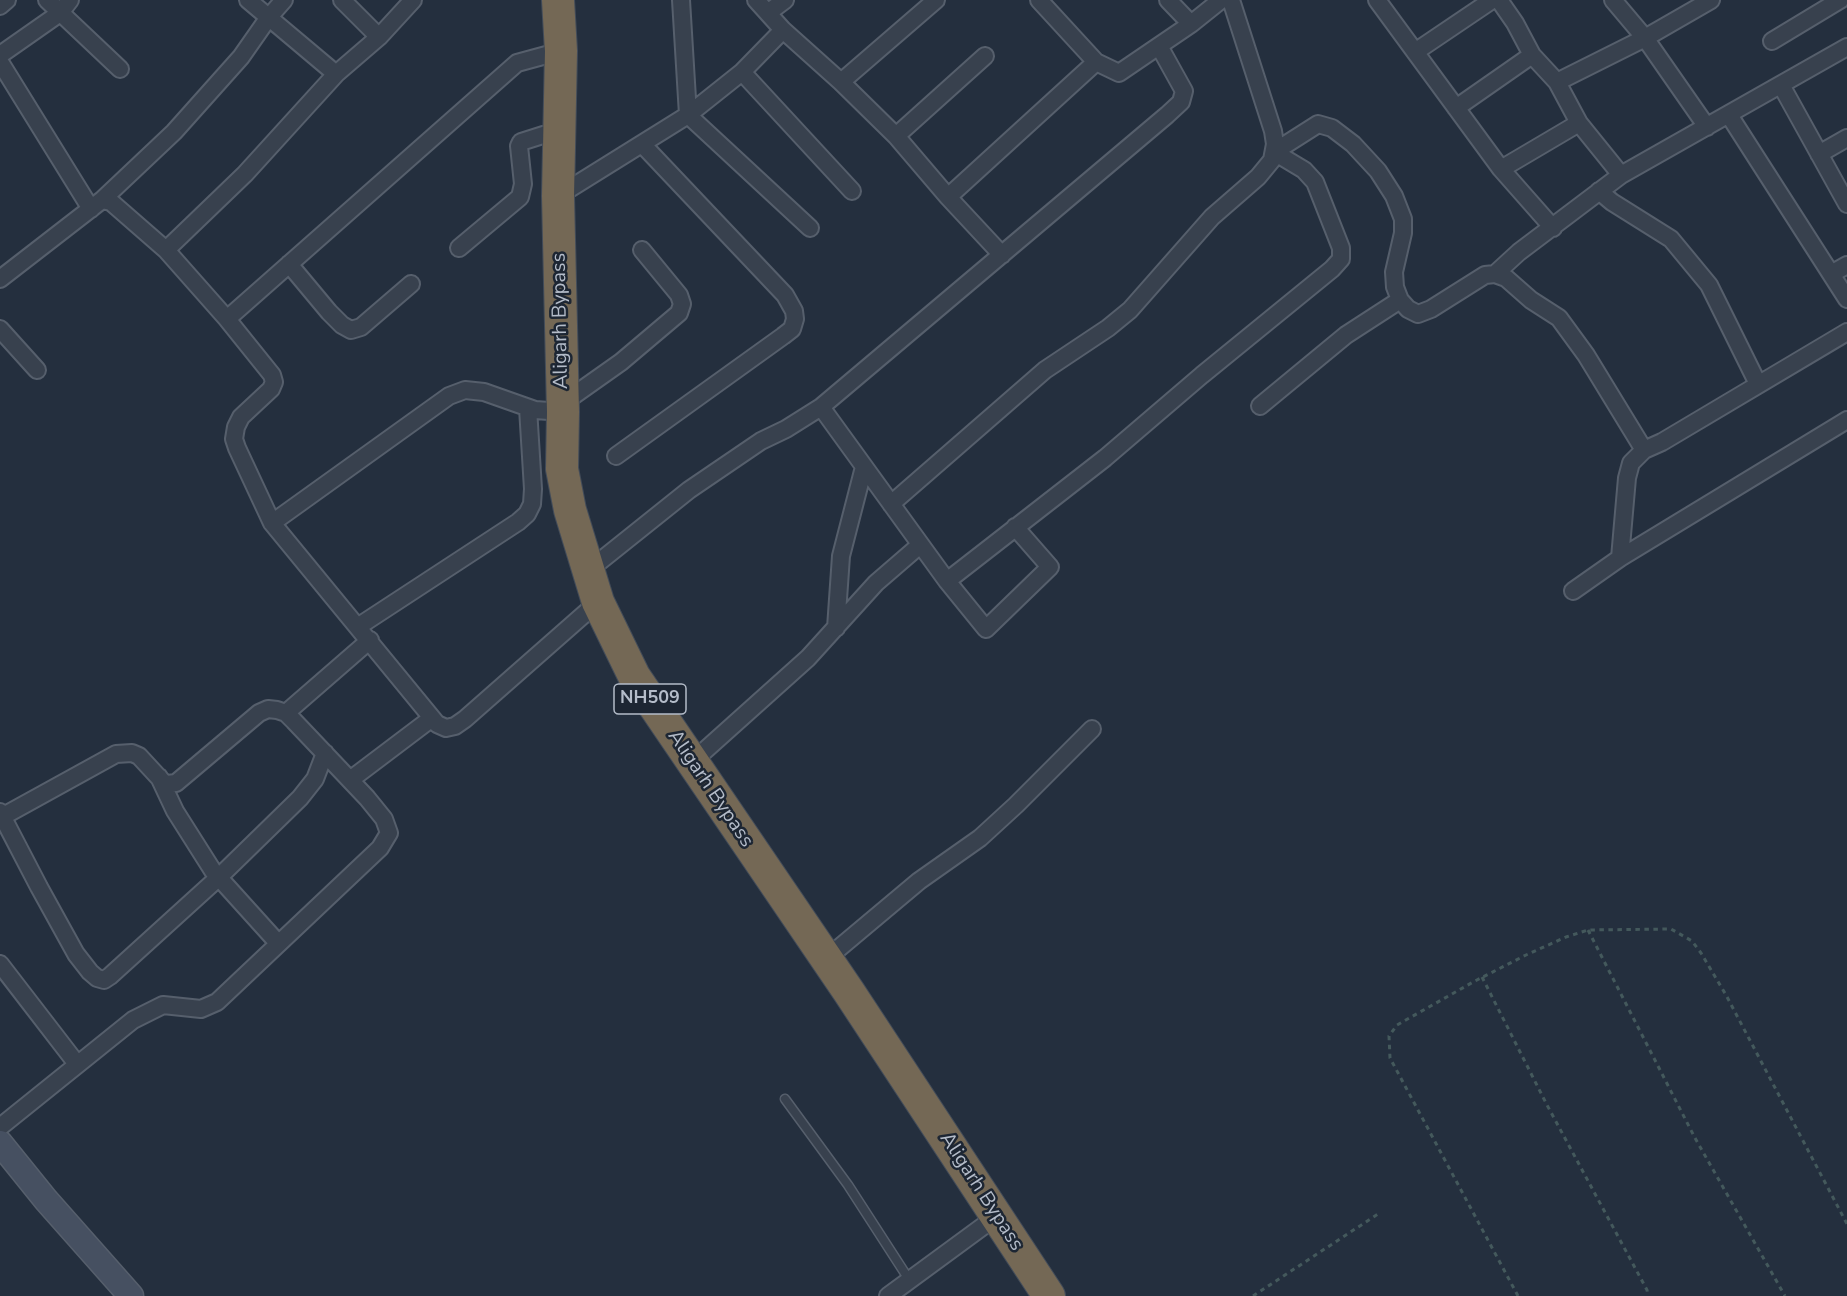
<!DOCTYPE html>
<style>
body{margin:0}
canvas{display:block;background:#242f3e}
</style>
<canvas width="1847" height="1296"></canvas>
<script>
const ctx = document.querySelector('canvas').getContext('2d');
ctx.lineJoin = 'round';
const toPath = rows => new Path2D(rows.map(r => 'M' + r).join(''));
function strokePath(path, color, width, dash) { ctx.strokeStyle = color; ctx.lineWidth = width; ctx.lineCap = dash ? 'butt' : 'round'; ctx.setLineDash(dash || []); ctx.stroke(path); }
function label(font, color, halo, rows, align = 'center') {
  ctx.font = font + ' "Nunito Sans",sans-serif'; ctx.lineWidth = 5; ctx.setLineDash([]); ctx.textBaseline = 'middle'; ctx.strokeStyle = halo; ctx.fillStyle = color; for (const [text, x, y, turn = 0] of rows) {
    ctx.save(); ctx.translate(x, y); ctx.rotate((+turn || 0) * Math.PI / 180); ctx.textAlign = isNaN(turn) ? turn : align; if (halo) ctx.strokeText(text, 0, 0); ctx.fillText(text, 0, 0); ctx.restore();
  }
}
const path = toPath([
 [1588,930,1695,1138,1785,1296],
 [1482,977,1547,1105,1647,1290,1648,1296],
 [1253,1296,1378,1214],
 [1518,1296,1390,1058,1389,1036,1397,1025,1475,981,1526,955,1566,937,1588,930,1671,929,1692,941,1701,953,1726,995,1847,1224]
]);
const lane = toPath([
 [785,1099,848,1185,910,1281]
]);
const street = toPath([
 [47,0,120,69],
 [248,0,336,74],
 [342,0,379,37],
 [681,0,688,115,810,228],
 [756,0,783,30,841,82,896,136,948,197,1096,62],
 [1039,0,1096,62,1119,73,1191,24,1221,0],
 [1168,0,1191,24],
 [1377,0,1501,169,1553,228],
 [1499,0,1515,23,1532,55,1557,82,1579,123,1621,175,1847,47],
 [1613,0,1645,38,1707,127],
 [0,6,7,0],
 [769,12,785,0],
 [1772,41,1840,0],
 [1415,52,1492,0],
 [0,55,60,13,70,0],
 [0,62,91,209],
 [742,72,852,191],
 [841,82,936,0],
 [1557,82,1645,38,1711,0],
 [1781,85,1847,204],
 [1456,108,1532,55],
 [1729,115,1847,299],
 [896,136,985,56],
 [1819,154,1847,138],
 [1501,169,1579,123],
 [1599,191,1612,202,1671,239,1709,285,1758,384],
 [558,196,688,115,742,72,783,30],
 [948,197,1002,255],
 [102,200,174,132,241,57,269,17,284,0],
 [459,248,520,197,523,184,519,146,521,142,543,135,559,133],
 [166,250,245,174,336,74,379,37,413,0],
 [289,264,329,312,342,325,351,330,361,327,411,284],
 [1495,274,1519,252,1621,175],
 [1831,274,1847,265],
 [0,279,102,200,111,202,166,250,227,319,272,375,274,382,271,389,241,417,236,427,234,439,237,448,272,523,437,724,446,728,455,726,465,719,598,602],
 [227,319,517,63,561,51],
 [0,329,37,370],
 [563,403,621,362,679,313,682,304,679,295,642,250],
 [1260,406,1346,335,1400,300],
 [821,407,947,581,986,629,1050,567,1015,527],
 [616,456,783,336,792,329,795,319,794,311,785,295,642,144],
 [891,504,1045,370,1108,328,1130,310,1212,217,1258,177,1272,160,1275,144,1273,131,1231,0],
 [272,523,449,396,465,390,484,392,535,410,563,412],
 [1620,558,1627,478,1631,463,1644,450,1662,442,1847,332],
 [589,570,689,490,761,441,786,429,821,407,1167,115,1181,102,1184,91,1159,46],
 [947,581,1105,458,1202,375,1332,269,1341,259,1341,248,1315,182,1304,170,1274,152,1318,124,1332,128,1353,144,1378,171,1394,196,1403,219,1403,233,1394,272,1395,287,1400,300,1408,309,1418,314,1431,309,1485,275,1495,274,1506,278,1531,300,1559,318,1586,355,1644,450],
 [1573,591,1620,558,1847,420],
 [359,626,518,522,527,514,532,504,533,489,528,408],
 [836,628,841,556,864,467],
 [286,713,370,640],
 [692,762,808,658,876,583,920,545],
 [159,777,175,811,213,871,278,943],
 [350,780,432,718],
 [0,812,39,887,76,954,90,972,97,978,104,980,110,976,218,878,300,798,315,779,325,753],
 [0,818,116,754,132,753,139,756,163,782,167,784,176,783,259,713,268,709,277,710,286,713,294,721,367,798,384,819,389,833,380,848,217,1002,201,1009,163,1005,133,1020,0,1127],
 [826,959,919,881,980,838,1016,805,1092,729],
 [0,964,77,1064],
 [888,1296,997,1216]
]);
const secondary = toPath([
 [0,1143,46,1200,131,1296]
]);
const highway = toPath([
 [558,0,561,51,558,196,563,412,562,469,570,510,598,602,634,676,849,992,1049,1296]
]);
const shields = [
 [650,699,72]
];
const shieldNames = [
 ["NH509",650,699]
];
const streetNames = [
 ["Aligarh Bypass",561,321,-91],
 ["Aligarh Bypass",710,789,56],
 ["Aligarh Bypass",981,1192,57]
];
strokePath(lane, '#565f6c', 11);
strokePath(street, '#565f6c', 20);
strokePath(secondary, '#565f6c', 27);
strokePath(highway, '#434c59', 34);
strokePath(path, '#44595c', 3, [4.5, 4.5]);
strokePath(lane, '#38414e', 8);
strokePath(street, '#38414e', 16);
strokePath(secondary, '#465061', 24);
strokePath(highway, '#746855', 32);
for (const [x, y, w] of shields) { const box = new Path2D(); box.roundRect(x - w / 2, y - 15, w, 30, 4.5); ctx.fillStyle = '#1d2633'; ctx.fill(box); strokePath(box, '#b4bcc9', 1.5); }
label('bold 18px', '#b4bcc9', null, shieldNames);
label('20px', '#b4bcc9', '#1d2633', streetNames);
</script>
